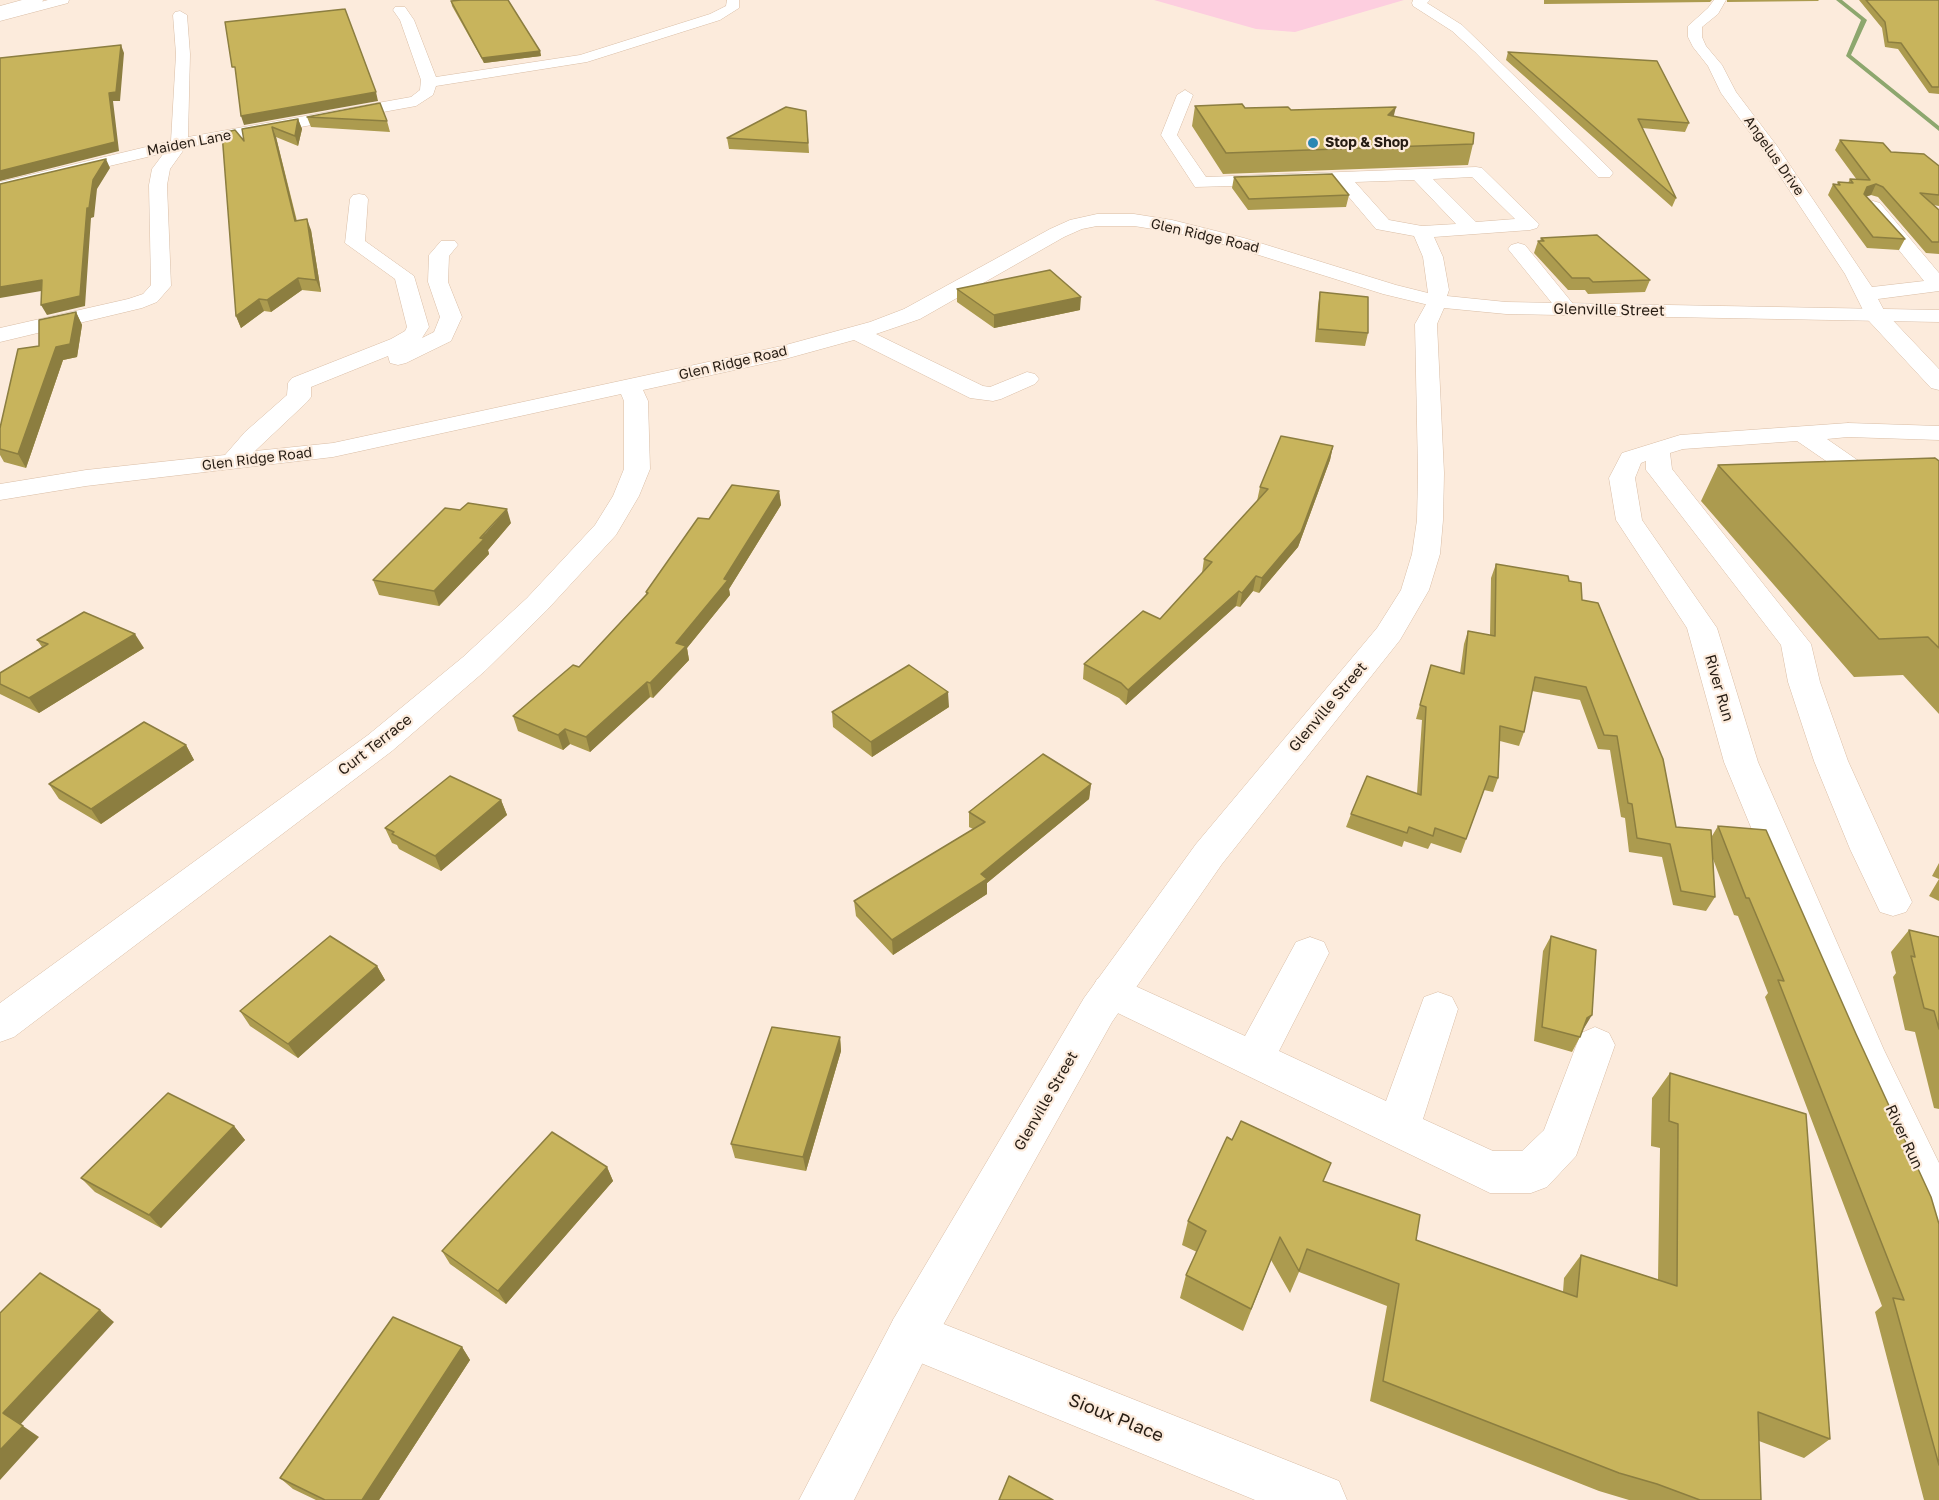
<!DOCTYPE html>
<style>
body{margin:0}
canvas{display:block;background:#fcebdc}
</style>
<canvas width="1939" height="1500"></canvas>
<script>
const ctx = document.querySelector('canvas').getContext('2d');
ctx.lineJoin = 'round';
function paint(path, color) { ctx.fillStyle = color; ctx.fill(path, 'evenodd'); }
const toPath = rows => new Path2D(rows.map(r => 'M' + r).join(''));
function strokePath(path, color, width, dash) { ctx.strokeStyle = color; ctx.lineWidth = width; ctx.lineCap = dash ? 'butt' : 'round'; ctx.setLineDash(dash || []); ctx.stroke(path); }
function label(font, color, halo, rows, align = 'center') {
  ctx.font = font + ' "Golos Text",sans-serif'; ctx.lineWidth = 4.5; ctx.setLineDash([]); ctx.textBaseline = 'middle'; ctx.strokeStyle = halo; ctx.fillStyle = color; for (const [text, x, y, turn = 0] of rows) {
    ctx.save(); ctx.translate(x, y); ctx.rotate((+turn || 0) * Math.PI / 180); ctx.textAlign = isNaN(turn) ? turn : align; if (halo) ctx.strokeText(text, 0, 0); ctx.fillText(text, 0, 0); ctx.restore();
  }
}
const green = toPath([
 [1154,0,1404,0,1295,32,1256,29]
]);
const stream = toPath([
 [1836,0,1842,0,1867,20,1851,55,1939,126,1939,131,1846,56,1861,20,1836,0]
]);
const minor = toPath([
 [48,0,69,0,68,3,0,21,0,13,48,0],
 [727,0,739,0,739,8,720,20,587,62,436,86,433,95,416,106,185,148,170,169,167,185,171,286,157,302,142,308,0,342,0,328,128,299,143,294,151,285,149,185,152,169,164,153,0,192,0,182,171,141,176,54,173,15,175,12,180,11,187,15,190,54,188,137,411,97,420,90,421,80,400,20,393,10,395,7,405,7,414,20,436,77,580,55,710,14,726,6,727,0],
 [1413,0,1430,0,1427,3,1462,25,1610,169,1613,173,1610,177,1598,177,1475,52,1452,31,1413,6,1412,3,1413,0],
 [1714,0,1726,0,1718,14,1702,27,1702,37,1706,46,1722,65,1736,92,1777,146,1872,287,1924,281,1864,207,1866,203,1873,201,1880,203,1939,273,1939,291,1878,299,1885,312,1939,369,1939,390,1931,388,1868,320,1845,274,1764,152,1721,93,1708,66,1693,47,1688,37,1688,26,1708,8,1714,0],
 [1185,90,1193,95,1177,135,1206,177,1476,167,1482,168,1539,224,1537,228,1530,230,1434,237,1443,257,1449,290,1444,305,1437,307,1383,294,1230,246,1172,232,1134,226,1097,226,1082,229,1064,237,920,319,876,334,983,386,990,387,1027,372,1035,374,1039,379,1035,384,1001,399,993,401,970,398,854,340,785,359,643,390,648,401,650,469,639,496,616,535,547,610,485,671,392,751,14,1037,0,1042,0,1003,368,735,463,657,527,598,595,525,613,496,624,469,624,401,621,394,333,457,86,486,0,500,0,484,86,470,225,455,245,432,287,395,288,383,292,378,391,339,405,331,407,327,395,279,345,243,350,199,353,195,359,194,365,195,368,199,365,241,414,276,429,327,422,338,434,332,440,317,428,282,429,255,441,241,455,241,458,245,449,256,448,282,462,317,451,341,406,363,398,365,390,363,388,356,311,387,311,397,307,402,255,451,333,443,782,346,870,322,904,309,1050,229,1070,220,1097,214,1134,214,1172,220,1244,238,1396,285,1428,293,1423,257,1414,236,1376,229,1337,183,1195,187,1161,135,1177,95,1185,90],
 [1472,177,1515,219,1476,222,1433,179,1472,177],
 [1414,180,1456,224,1422,226,1389,220,1355,182,1414,180],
 [1518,243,1525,245,1574,305,1578,309,1574,313,1567,315,1560,313,1508,249,1511,245,1518,243],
 [1848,423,1939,426,1939,440,1848,437,1827,439,1866,466,1876,469,1939,474,1939,490,1891,488,1861,481,1848,476,1797,441,1683,449,1670,453,1672,469,1811,644,1820,682,1848,761,1912,902,1906,912,1893,916,1880,912,1850,849,1814,761,1788,682,1781,645,1650,475,1646,470,1646,461,1641,463,1635,478,1642,520,1717,628,1758,762,1884,1050,1939,1163,1939,1234,1923,1227,1843,1050,1724,762,1687,628,1616,520,1609,478,1622,453,1680,435,1848,423],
 [1310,937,1324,942,1329,953,1279,1051,1386,1101,1424,997,1438,992,1452,997,1458,1009,1423,1119,1493,1151,1522,1151,1544,1130,1581,1033,1595,1027,1609,1033,1615,1045,1576,1156,1547,1187,1531,1193,1490,1193,1097,1003,1091,991,1097,979,1111,975,1245,1036,1296,942,1310,937],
 [911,1311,1339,1481,1347,1500,1255,1500,894,1352,887,1335,894,1318,911,1311]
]);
const major = toPath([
 [1437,295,1506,302,1939,310,1939,322,1506,314,1444,308,1437,324,1444,473,1443,520,1440,554,1429,590,1400,640,1222,864,1112,1022,928,1352,854,1500,799,1500,894,1318,1084,998,1196,844,1377,628,1401,590,1412,554,1417,520,1418,473,1415,324,1430,297,1437,295]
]);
const highway = toPath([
 [22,0,43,0,42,3,0,14,0,6,22,0]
]);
const wall = toPath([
 [1544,0,1712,0,1710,2,1544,4],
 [1727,0,1819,0,1818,1,1727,2],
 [1859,0,1939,0,1939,94,1929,93,1898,49,1885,47,1882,28],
 [451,1,540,51,541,56,484,63,452,6],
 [1508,52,1689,123,1685,132,1642,128,1676,198,1672,207,1506,60],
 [1195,106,1394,116,1473,144,1468,165,1223,174,1192,126],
 [307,117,387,121,390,132,311,127],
 [298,119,302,129,298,146,276,137,297,221,311,230,321,292,302,290,271,312,264,311,241,328,236,316,244,141,242,129],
 [807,121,809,153,729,149,727,138],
 [1840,140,1891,152,1939,166,1939,206,1933,205,1939,210,1939,254,1926,253,1878,197,1871,195,1866,196,1905,239,1899,250,1867,248,1828,195,1833,184,1837,185,1838,182,1848,183,1850,179,1857,180,1835,150],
 [1234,177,1349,195,1346,207,1248,210,1232,188],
 [1541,238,1650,280,1645,292,1588,294,1585,290,1568,290,1534,253,1538,241,1540,241],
 [957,289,1080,310,994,328,957,302],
 [1320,292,1368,333,1365,346,1315,342,1318,305],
 [76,312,82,325,77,357,63,360,26,468,4,462,0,455,0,428],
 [1333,446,1330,460,1298,547,1259,593,1253,591,1240,607,1236,606,1126,705,1119,698,1083,679,1084,664,1160,619,1202,573,1204,559,1257,501,1260,487],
 [1939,461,1939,714,1903,675,1854,677,1701,501,1718,465],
 [779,491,781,505,729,589,730,595,687,648,689,660,653,698,650,697,590,752,570,744,563,750,518,731,513,716,579,667,646,594,646,592,709,519],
 [511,523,488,550,489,554,439,606,379,595,373,580],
 [1496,564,1569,581,1582,600,1676,827,1712,836,1718,826,1939,1224,1939,1500,1924,1500,1875,1312,1882,1306,1765,997,1768,993,1738,916,1734,915,1713,859,1715,897,1706,911,1673,905,1662,857,1629,852,1625,818,1621,817,1610,750,1598,749,1580,700,1532,691,1524,732,1519,746,1500,741,1498,778,1493,792,1484,790,1461,853,1431,843,1428,849,1404,841,1402,847,1346,827,1351,814,1417,793,1422,720,1416,719,1431,665,1460,673,1464,644,1468,631,1490,635,1491,578],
 [37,640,144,648,39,713,0,694,0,673,42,647],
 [949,707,872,757,833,727,832,712],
 [186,745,194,760,101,824,59,799,49,784],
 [1091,784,1089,799,987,883,987,894,893,955,856,916,854,901,973,829,969,827,969,812],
 [501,800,507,815,441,871,399,849,397,845,392,843,385,828],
 [1939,863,1939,901,1929,896,1939,879,1932,876],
 [1909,930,1939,937,1939,1109,1934,1108,1915,1032,1905,1030,1893,977,1896,973,1891,952],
 [1551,936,1583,1030,1580,1037,1572,1052,1534,1041,1543,951],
 [377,966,385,980,298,1058,250,1026,240,1011],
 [840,1037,841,1051,806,1171,735,1158,731,1144],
 [1670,1073,1830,1439,1804,1458,1759,1441,1761,1500,1629,1500,1599,1491,1370,1401,1387,1306,1299,1272,1290,1293,1271,1260,1243,1331,1180,1298,1186,1275,1197,1252,1182,1245,1188,1221,1323,1181,1416,1240,1563,1292,1564,1278,1581,1255,1658,1280,1660,1148,1651,1146,1652,1098],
 [234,1126,245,1140,161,1228,95,1192,81,1178],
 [607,1167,613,1181,506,1304,450,1264,442,1251],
 [462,1347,470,1360,379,1500,316,1500,293,1489,280,1478]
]);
const shadedWall = toPath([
 [121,45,124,53,120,101,113,101,119,151,0,181,0,171,109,93],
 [540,51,541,56,484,63,482,58],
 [376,92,378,101,244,125,241,116],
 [1396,107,1391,127,1388,115],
 [298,119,302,129,298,146,295,136],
 [272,127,276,137,299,232,295,221],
 [106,159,110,168,97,189,94,217,91,218,85,306,47,315,41,305,93,180],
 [1876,184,1871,195,1862,198,1867,187],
 [307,219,311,230,321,292,316,280],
 [298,278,302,290,271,312,267,300],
 [42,280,47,290,0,298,0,287],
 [1081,297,1080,310,994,328,994,315],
 [259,299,264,311,241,328,236,316],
 [76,312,82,325,77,357,63,360,26,468,18,454,56,347],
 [1333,446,1330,460,1298,547,1259,593,1262,578],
 [779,491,781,505,729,589,730,595,687,648,689,660,653,698,650,683,676,643,724,579],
 [507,509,511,523,488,550,489,554,439,606,434,591],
 [1256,576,1253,591,1240,607,1242,593],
 [1239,591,1236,606,1126,705,1128,690],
 [135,634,144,648,39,713,29,698],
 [647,682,650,697,590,752,586,737],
 [948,692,949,707,872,757,871,742],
 [565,729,570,744,563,750,558,735],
 [186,745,194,760,101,824,91,809],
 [1091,784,1089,799,987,883,987,894,893,955,892,940,981,874],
 [501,800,507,815,441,871,435,856],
 [377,966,385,980,298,1058,288,1044],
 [1592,1015,1583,1030,1587,1018],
 [840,1037,841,1051,806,1171,803,1157],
 [234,1126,245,1140,161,1228,149,1215],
 [607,1167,613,1181,506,1304,498,1291],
 [100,1310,114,1322,20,1425,3,1413],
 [462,1347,470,1360,379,1500,362,1500],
 [23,1426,39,1437,0,1480,0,1450]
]);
const building = toPath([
 [461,0,508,0,540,51,482,58,451,1,461,0],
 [1866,0,1939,0,1939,87,1932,87,1901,43,1888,42,1885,22,1866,0],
 [345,9,376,92,241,116,235,67,232,67,225,22,345,9],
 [121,45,116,92,109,93,115,142,0,171,0,58,121,45],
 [1508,52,1657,61,1689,123,1638,119,1676,198,1508,52],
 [380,103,387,121,307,117,380,103],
 [1242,104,1245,108,1288,107,1291,110,1396,107,1388,115,1474,133,1473,144,1226,153,1195,106,1242,104],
 [786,107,806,111,808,143,727,138,786,107],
 [298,119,295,136,272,127,295,221,307,219,316,280,298,278,267,300,259,299,236,316,222,133,235,130,244,141,242,129,298,119],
 [1840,140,1883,143,1891,152,1924,154,1939,166,1939,195,1920,193,1939,210,1939,242,1932,242,1883,187,1876,184,1867,187,1864,194,1905,239,1873,237,1833,184,1840,185,1838,182,1853,183,1850,179,1870,180,1840,140],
 [106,159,93,180,89,208,87,208,80,296,41,305,42,280,0,287,0,184,106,159],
 [1332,174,1349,195,1249,199,1234,177,1332,174],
 [1597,235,1650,280,1593,282,1589,278,1572,278,1538,241,1544,241,1541,238,1597,235],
 [1050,270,1081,297,994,315,957,289,1050,270],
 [1320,292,1368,297,1368,333,1318,329,1320,292],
 [76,312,70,344,56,347,18,454,0,449,0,428,18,349,39,346,39,320,76,312],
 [1281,436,1333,446,1301,532,1262,578,1256,576,1242,593,1239,591,1128,690,1121,683,1084,664,1143,611,1160,619,1212,562,1204,559,1268,489,1260,487,1281,436],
 [1935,458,1939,461,1939,648,1928,637,1879,639,1718,465,1935,458],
 [732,485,779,491,724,579,728,580,676,643,686,646,650,683,647,682,586,737,565,729,558,735,513,716,573,665,579,667,648,593,646,592,698,518,709,519,732,485],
 [468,503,507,509,480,538,484,539,434,591,373,580,445,508,460,510,468,503],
 [1496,564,1568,576,1569,581,1581,583,1582,600,1598,603,1663,759,1676,827,1711,830,1715,897,1681,891,1670,844,1637,838,1632,804,1628,803,1617,736,1604,735,1586,687,1535,677,1524,732,1500,726,1498,778,1489,776,1466,839,1435,828,1433,836,1409,827,1407,833,1351,814,1367,776,1421,795,1426,707,1420,705,1431,665,1464,674,1468,631,1495,636,1496,564],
 [84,612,135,634,29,698,0,684,0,673,48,644,37,640,84,612],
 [909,665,948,692,871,742,832,712,909,665],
 [144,722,186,745,91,809,49,784,144,722],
 [1043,754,1091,784,981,874,987,879,892,940,854,901,985,822,969,812,1043,754],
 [450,776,501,800,435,856,392,834,394,832,385,828,450,776],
 [1718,826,1766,830,1856,1034,1931,1197,1939,1224,1939,1465,1893,1298,1904,1300,1778,980,1784,981,1749,898,1746,898,1718,826],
 [1909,930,1939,937,1939,1029,1934,1011,1924,1008,1911,956,1915,957,1909,930],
 [330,936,377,966,288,1044,240,1011,330,936],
 [1551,936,1596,950,1592,1015,1587,1018,1580,1037,1542,1027,1551,936],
 [772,1027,840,1037,803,1157,731,1144,772,1027],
 [1670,1073,1806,1114,1830,1439,1758,1412,1761,1500,1700,1500,1657,1484,1619,1473,1383,1381,1399,1284,1307,1249,1299,1271,1280,1237,1251,1309,1186,1275,1206,1231,1188,1221,1227,1137,1232,1140,1241,1121,1331,1163,1323,1181,1420,1215,1416,1240,1577,1297,1581,1255,1677,1286,1678,1124,1669,1121,1670,1073],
 [168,1093,234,1126,149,1215,81,1178,168,1093],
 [552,1132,607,1167,498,1291,442,1251,552,1132],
 [40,1273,100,1310,3,1413,23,1426,0,1450,0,1313,40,1273],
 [393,1317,462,1347,362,1500,325,1500,280,1478,393,1317],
 [1009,1476,1053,1500,999,1500,1009,1476]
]);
const markers = [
 [1313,143,6,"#2a87b3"]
];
const farStreetnames = [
 ["Maiden Lane",189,143,-11],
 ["Angelus Drive",1774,156,55],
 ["Glen Ridge Road",1205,236,13],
 ["Glen Ridge Road",733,363,-13],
 ["Glen Ridge Road",257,459,-7]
];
const farPoinames = [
 ["Stop & Shop",1325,143]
];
const streetNames = [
 ["Glenville Street",1609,310,1],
 ["River Run",1719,688,74],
 ["Glenville Street",1328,707,-50],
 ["Curt Terrace",375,745,-38],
 ["Glenville Street",1046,1101,-60],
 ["River Run",1904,1137,65]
];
const nearStreetnames = [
 ["Sioux Place",1116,1418,22]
];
paint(green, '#fdcedf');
paint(stream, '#8da76e');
strokePath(minor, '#d9bda5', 1);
strokePath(major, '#d9bda5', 1);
strokePath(highway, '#d9bda5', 1);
paint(minor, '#fff');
paint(major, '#fff');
paint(highway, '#fff');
paint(wall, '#ac9b4f');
paint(shadedWall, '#8c7e40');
paint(building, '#c8b45c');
strokePath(building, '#8c7e40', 1.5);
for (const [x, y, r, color] of markers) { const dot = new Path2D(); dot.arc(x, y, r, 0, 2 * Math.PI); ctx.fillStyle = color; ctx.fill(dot); strokePath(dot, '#fcebdc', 2); }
label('14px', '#261c13', '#fcebdc', farStreetnames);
label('bold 14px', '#261c13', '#fcebdc', farPoinames, 'left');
label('15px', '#261c13', '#fcebdc', streetNames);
label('18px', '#261c13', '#fcebdc', nearStreetnames);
</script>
